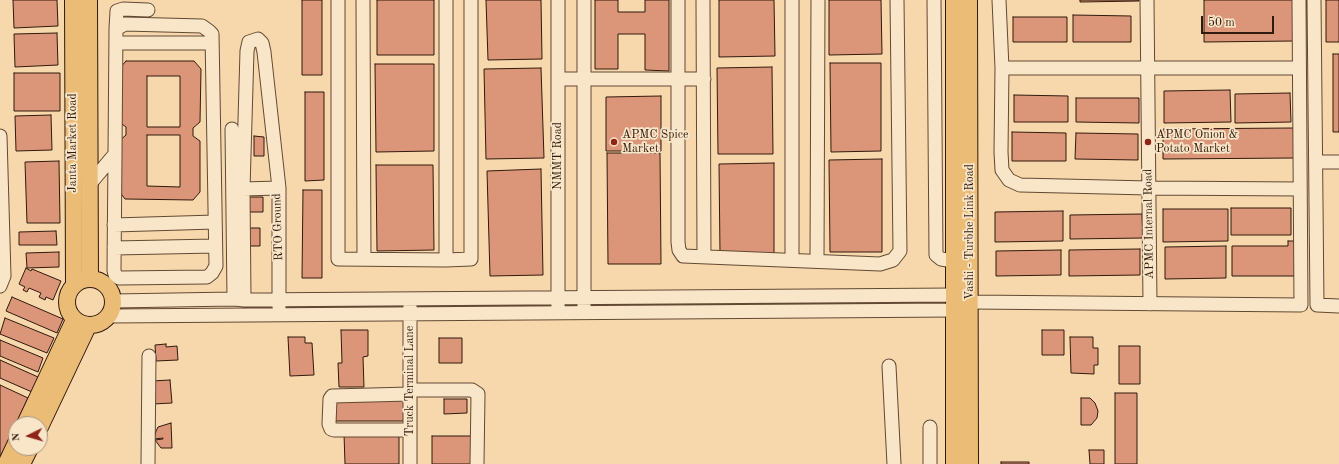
<!DOCTYPE html>
<style>
body{margin:0}
#map{position:relative;width:1339px;height:464px;overflow:hidden;background:#f6d8ac;font-family:"Old Standard TT",serif}
canvas{display:block}
.north{position:absolute;left:8px;top:416px;width:40px;height:40px;box-sizing:border-box;background:#f9e6c9;border:1px solid #a9947d;border-radius:50%;rotate:265deg;font-size:11px;font-weight:700;line-height:16px;text-align:center;color:#31190b}
.north::after{content:'';display:block;margin:auto;width:14px;height:18px;background:#8f2418;clip-path:polygon(50% 0,100% 100%,50% 72%,0 100%)}
.scale{position:absolute;left:1201px;top:16px;width:73px;height:18px;box-sizing:border-box;border:2px solid #31190b;border-top:0;padding-left:5px;font-size:12px;line-height:14px;white-space:nowrap;color:#31190b;-webkit-text-stroke:3px #f9e6c9;paint-order:stroke}
</style>
<div id="map">
<canvas width="1339" height="464"></canvas>
<div class="north">N</div>
<div class="scale">50 m</div>
</div>
<script>
const ctx = document.querySelector('canvas').getContext('2d');
ctx.lineJoin = 'round';
function paint(path, color) { ctx.fillStyle = color; ctx.fill(path, 'evenodd'); }
const toPath = rows => new Path2D(rows.map(r => 'M' + r).join(''));
function strokePath(path, color, width, dash) { ctx.strokeStyle = color; ctx.lineWidth = width; ctx.lineCap = dash ? 'butt' : 'round'; ctx.setLineDash(dash || []); ctx.stroke(path); }
function label(font, color, halo, rows, align = 'center') {
  ctx.font = font + ' "Old Standard TT",serif'; ctx.lineWidth = 3.5; ctx.setLineDash([]); ctx.textBaseline = 'middle'; ctx.strokeStyle = halo; ctx.fillStyle = color; for (const [text, x, y, turn = 0] of rows) {
    ctx.save(); ctx.translate(x, y); ctx.rotate((+turn || 0) * Math.PI / 180); ctx.textAlign = isNaN(turn) ? turn : align; if (halo) ctx.strokeText(text, 0, 0); ctx.fillText(text, 0, 0); ctx.restore();
  }
}
const building = toPath([
 [13,0,57,0,58,26,14,28,13,0],
 [302,0,322,0,322,75,302,75,302,0],
 [377,0,434,0,434,55,377,55,377,0],
 [486,0,541,0,542,59,488,60,486,0],
 [595,0,618,0,618,12,645,12,645,0,669,0,669,71,645,70,645,34,618,34,618,69,595,69,595,0],
 [719,0,774,0,775,56,719,57,719,0],
 [829,0,881,0,882,54,829,55,829,0],
 [1080,0,1139,0,1139,1,1080,2,1080,0],
 [1204,0,1294,0,1294,41,1204,42,1204,0],
 [1326,0,1339,0,1339,42,1326,42,1326,0],
 [1073,15,1131,16,1131,42,1073,42,1073,15],
 [1013,17,1067,17,1067,42,1013,42,1013,17],
 [57,33,58,65,15,67,14,34,57,33],
 [1333,54,1339,54,1339,132,1333,132,1333,54],
 [126,61,194,61,201,69,200,122,193,128,193,136,200,141,200,192,193,200,125,199,119,191,119,141,126,135,126,127,119,122,120,68,126,61],
 [147,76,180,76,180,127,147,127,147,76],
 [147,135,180,135,180,187,147,186,147,135],
 [830,63,881,63,881,151,831,152,830,63],
 [375,64,434,64,434,151,376,152,375,64],
 [772,67,773,154,718,154,717,68,772,67],
 [541,68,544,158,486,159,484,69,541,68],
 [14,73,60,73,60,111,14,111,14,73],
 [1230,90,1231,122,1164,123,1164,91,1230,90],
 [305,92,324,92,324,180,305,181,305,92],
 [1290,93,1291,122,1235,123,1235,94,1290,93],
 [1014,95,1068,96,1068,122,1014,122,1014,95],
 [661,96,661,151,606,151,606,97,661,96],
 [1076,98,1139,98,1139,123,1076,122,1076,98],
 [51,115,52,150,16,151,15,116,51,115],
 [1294,128,1294,158,1163,159,1163,129,1294,128],
 [1012,132,1066,133,1066,161,1012,161,1012,132],
 [1076,133,1138,134,1138,160,1075,159,1076,133],
 [254,136,264,137,264,156,254,156,254,136],
 [607,153,660,153,661,264,608,264,607,153],
 [882,159,882,252,830,252,829,160,882,159],
 [59,161,60,223,27,223,25,162,59,161],
 [774,163,774,254,720,254,719,164,774,163],
 [376,165,433,165,434,250,377,251,376,165],
 [541,169,543,275,490,276,487,171,541,169],
 [303,190,322,190,322,278,302,278,303,190],
 [249,197,263,197,263,212,249,212,249,197],
 [1231,208,1291,208,1291,235,1231,235,1231,208],
 [1163,209,1228,209,1228,241,1163,242,1163,209],
 [1063,211,1063,241,995,242,995,212,1063,211],
 [1142,214,1143,238,1070,239,1070,215,1142,214],
 [248,228,260,228,260,246,248,246,248,228],
 [56,231,57,245,19,245,19,232,56,231],
 [1288,241,1295,241,1295,276,1232,276,1232,246,1288,246,1288,241],
 [1226,246,1226,278,1165,279,1165,247,1226,246],
 [1140,249,1140,275,1069,276,1069,250,1140,249],
 [1061,250,1061,275,996,276,996,251,1061,250],
 [59,252,59,267,27,268,26,253,59,252],
 [26,268,31,271,32,269,61,281,53,300,46,297,45,300,39,297,41,293,29,288,27,292,23,290,25,287,19,284,26,268],
 [12,297,63,319,57,333,6,311,12,297],
 [5,318,54,338,47,353,0,334,5,318],
 [341,330,368,330,368,356,363,357,364,387,339,387,338,363,342,363,341,330],
 [1042,330,1064,330,1064,355,1042,355,1042,330],
 [288,337,305,337,305,343,312,343,314,375,290,376,288,337],
 [1070,337,1093,337,1093,348,1098,348,1098,365,1094,365,1094,374,1071,373,1070,337],
 [439,338,462,338,462,363,439,363,439,338],
 [0,340,43,358,38,372,0,356,0,340],
 [166,344,166,347,177,346,178,360,156,361,155,345,166,344],
 [1119,346,1140,346,1140,384,1119,384,1119,346],
 [0,360,38,377,32,392,0,378,0,360],
 [170,380,172,403,153,404,152,381,170,380],
 [0,385,28,398,1,456,0,455,0,385],
 [1115,393,1137,393,1137,464,1115,464,1115,393],
 [1081,398,1090,398,1095,403,1098,411,1097,418,1091,425,1081,425,1081,398],
 [444,399,467,399,467,413,444,414,444,399],
 [335,400,408,400,408,421,335,421,335,400],
 [171,423,172,448,161,448,155,440,163,439,163,438,154,439,156,431,158,427,171,423],
 [399,433,399,464,345,464,344,434,399,433],
 [432,436,471,436,471,464,432,464,432,436],
 [1089,450,1104,450,1104,464,1090,464,1089,450],
 [1001,462,1029,462,1029,464,1001,464,1001,462]
]);
const minor = toPath([
 [338,0,338,259,446,260,471,259,471,0],
 [363,0,364,259],
 [446,0,446,260],
 [584,0,584,306],
 [678,0,678,242,679,250,683,256,880,264,893,260,900,251,897,0],
 [703,0,704,257],
 [934,0,936,255,941,259,954,261],
 [999,0,1002,68,1001,152,1002,170,1009,180,1020,185,1149,188,1300,189],
 [1147,0,1150,304],
 [1314,0,1317,305,1339,306],
 [116,29,117,11,123,9,148,10],
 [116,43,212,43],
 [1002,68,1299,68],
 [558,79,704,79],
 [232,129,234,299],
 [0,136,4,276,0,286],
 [1316,162,1339,162],
 [89,185,115,154,114,270,115,275,119,278,207,277,212,273,216,266,212,34,209,31,202,26,125,24,116,29,115,154],
 [243,189,247,51,249,42,258,39,262,43,264,52,279,188],
 [114,225,215,222],
 [114,248,215,246],
 [792,260,792,0],
 [817,261,818,0],
 [244,300,243,189,279,188,279,307],
 [113,301,234,299,244,300,954,295,970,302,1301,305,1299,0],
 [410,305,410,464],
 [558,307,558,0],
 [109,316,954,310,963,306],
 [889,366,894,464],
 [410,390,472,390,478,394,477,464],
 [410,394,332,396,330,399,329,424,331,429,334,430,410,430],
 [930,427,930,464],
 [148,464,149,356]
]);
const major = toPath([
 [73,0,74,285],
 [89,0,90,279],
 [954,0,954,464],
 [969,0,970,464],
 '67 302a23 23 0 1 1 46 0a23 23 0 1 1-46 0Z',
 [25,424,74,320],
 [40,427,88,326],
 [6,464,16,443],
 [22,464,30,448]
]);
const markers = [
 [614,142,4,"#8f2418"],
 [1148,142,4,"#8f2418"]
];
const poiNames = [
 ["APMC Spice",622,135],
 ["Market",622,149],
 ["APMC Onion &",1156,135],
 ["Potato Market",1156,149]
];
const streetNames = [
 ["Janta Market Road",73,143,-90],
 ["NMMT Road",558,156,-90],
 ["APMC Internal Road",1149,224,-91],
 ["RTO Ground",278,227,-92],
 ["Vashi - Turbhe Link Road",970,232,-90],
 ["Truck Terminal Lane",410,381,-90]
];
paint(building, '#db967a');
strokePath(building, '#31190b', 1);
strokePath(minor, '#624933', 15);
strokePath(major, '#31190b', 18);
strokePath(minor, '#f9e6c9', 13);
strokePath(major, '#ebbc76', 16);
for (const [x, y, r, color] of markers) { const dot = new Path2D(); dot.arc(x, y, r, 0, 2 * Math.PI); ctx.fillStyle = color; ctx.fill(dot); strokePath(dot, '#f9e6c9', 1.5); }
label('12px', '#31190b', '#f9e6c9', poiNames, 'left');
label('12px', '#31190b', '#f9e6c9', streetNames);
</script>
